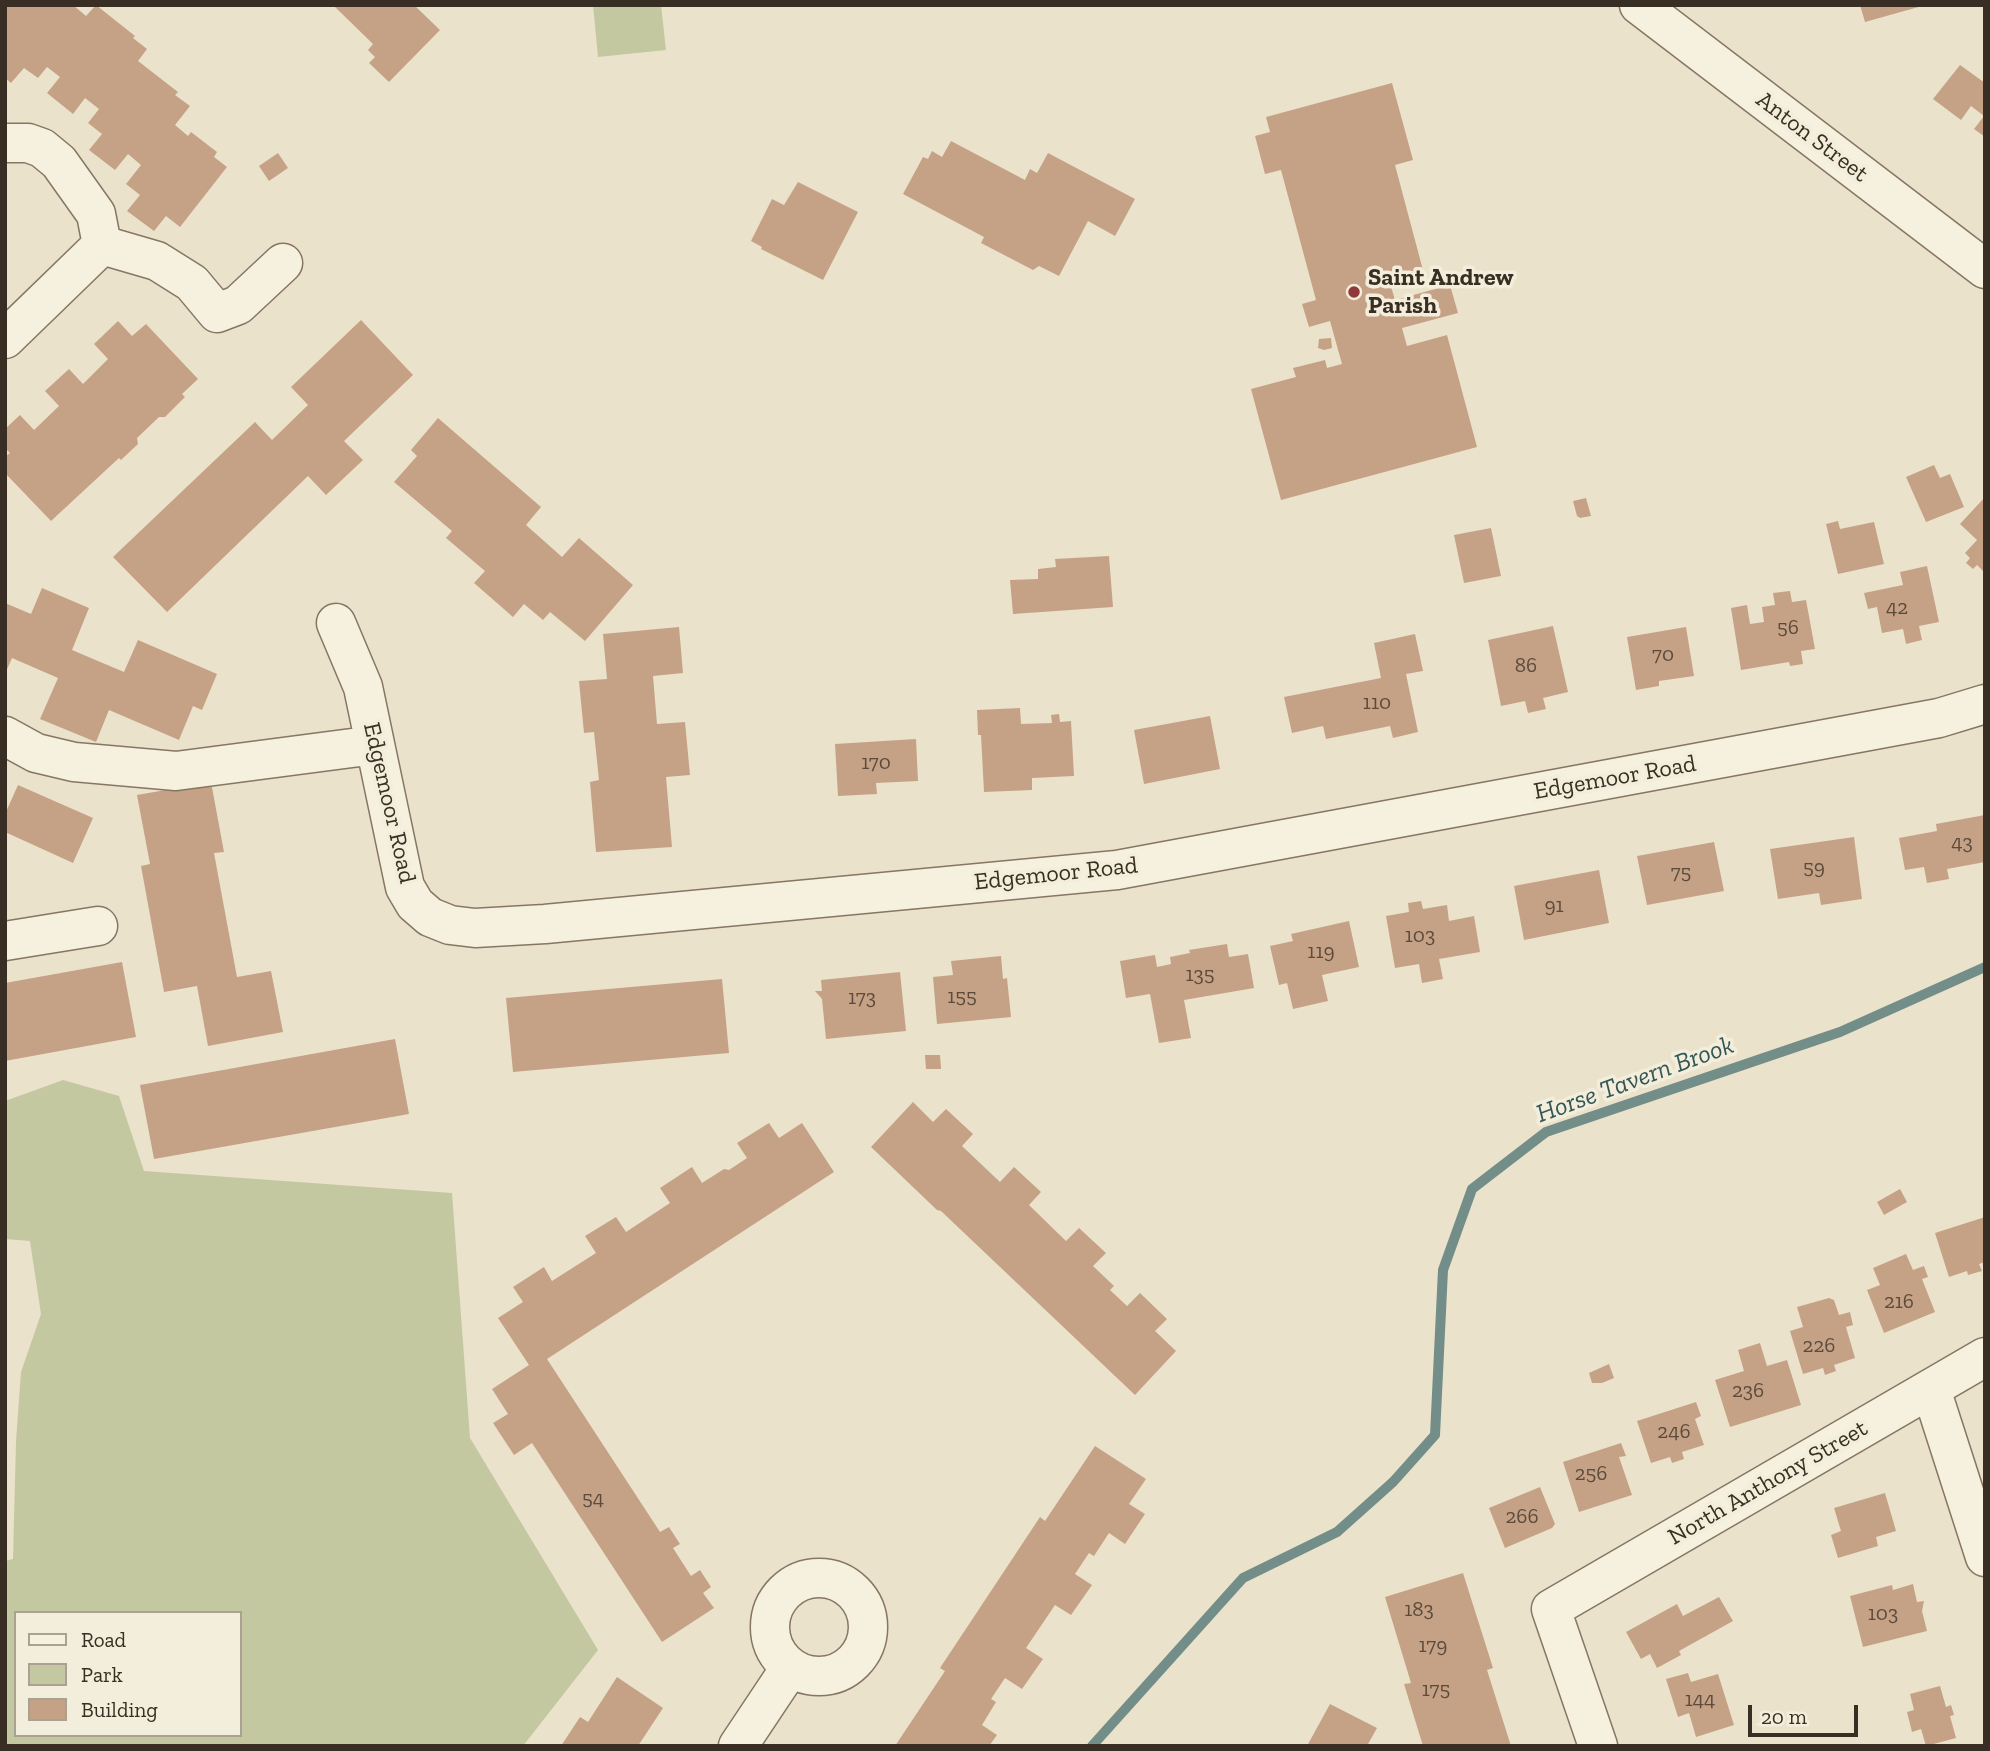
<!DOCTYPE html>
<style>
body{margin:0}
#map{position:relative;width:1990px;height:1751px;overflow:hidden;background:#ebe2cc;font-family:"Zilla Slab",serif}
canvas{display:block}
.frame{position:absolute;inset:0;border:7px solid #392e23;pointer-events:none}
.legend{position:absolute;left:14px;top:1611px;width:228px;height:126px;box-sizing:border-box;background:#f3eddb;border:2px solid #a9a191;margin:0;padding:9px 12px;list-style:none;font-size:21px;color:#392e23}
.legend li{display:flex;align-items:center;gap:14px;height:35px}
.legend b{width:35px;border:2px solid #a9a191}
.scale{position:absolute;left:1748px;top:1705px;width:110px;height:32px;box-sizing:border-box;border:4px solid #392e23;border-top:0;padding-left:9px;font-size:21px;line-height:24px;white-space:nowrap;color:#392e23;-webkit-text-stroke:5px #f3eddb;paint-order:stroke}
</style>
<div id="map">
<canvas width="1990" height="1751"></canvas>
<div class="frame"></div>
<ul class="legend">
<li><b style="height:9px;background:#f6f0df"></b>Road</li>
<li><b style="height:19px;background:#c3c8a1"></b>Park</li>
<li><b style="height:19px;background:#c5a286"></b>Building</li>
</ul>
<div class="scale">20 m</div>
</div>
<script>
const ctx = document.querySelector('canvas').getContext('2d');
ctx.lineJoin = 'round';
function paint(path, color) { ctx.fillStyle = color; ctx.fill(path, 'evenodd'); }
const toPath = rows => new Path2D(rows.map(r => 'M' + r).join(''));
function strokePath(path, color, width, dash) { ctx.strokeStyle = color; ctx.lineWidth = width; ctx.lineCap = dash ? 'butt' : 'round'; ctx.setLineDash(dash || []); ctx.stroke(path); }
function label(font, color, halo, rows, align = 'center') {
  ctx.font = font + ' "Zilla Slab",serif'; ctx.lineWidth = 7; ctx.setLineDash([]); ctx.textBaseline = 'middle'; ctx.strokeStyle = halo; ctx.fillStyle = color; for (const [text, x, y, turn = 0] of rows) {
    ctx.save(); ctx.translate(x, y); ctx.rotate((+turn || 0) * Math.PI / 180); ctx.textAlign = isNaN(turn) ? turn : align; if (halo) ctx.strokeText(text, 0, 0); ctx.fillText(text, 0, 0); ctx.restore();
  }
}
const green = toPath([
 [593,5,661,5,666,50,598,57],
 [63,1080,119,1096,144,1171,452,1193,470,1438,598,1650,523,1746,5,1746,5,1561,13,1559,16,1441,21,1372,41,1314,30,1241,5,1239,5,1101],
 [16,1613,240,1613,240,1735,16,1735]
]);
const stream = toPath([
 [1092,1746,1243,1578,1337,1532,1393,1482,1435,1435,1443,1270,1472,1189,1546,1132,1840,1032,1985,967]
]);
const building = toPath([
 [7,5,73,5,86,16,96,5,135,36,133,38,147,49,138,61,178,92,175,95,190,106,175,125,188,136,191,132,217,152,214,157,227,167,180,227,166,216,154,231,127,211,140,195,126,184,141,165,128,154,115,170,89,150,102,134,88,123,99,109,85,98,73,114,47,93,60,77,47,67,38,78,24,68,11,83,5,78],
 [337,5,414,5,440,30,389,82,369,63,375,57,368,50,373,44,335,7],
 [1860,5,1922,5,1922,6,1865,22],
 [1960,65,1985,83,1985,137,1974,129,1984,116,1971,106,1961,120,1933,99],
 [1392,83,1413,160,1395,165,1424,274,1390,283,1395,300,1450,285,1458,313,1402,328,1407,346,1447,335,1477,447,1281,500,1251,389,1296,377,1293,368,1325,360,1327,368,1342,364,1330,321,1309,327,1302,304,1316,300,1281,170,1265,174,1255,136,1270,132,1266,117],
 [951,141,1025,180,1030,169,1037,173,1048,153,1135,199,1115,236,1088,221,1059,276,1039,266,1033,270,981,243,984,237,903,194,923,157,928,159,932,151,942,157],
 [278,153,288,168,269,181,259,166],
 [798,182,858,212,823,280,761,249,762,247,751,241,772,199,784,205],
 [361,320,413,375,344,441,363,460,326,495,308,476,167,612,113,557,255,422,272,440,308,405,291,387],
 [118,321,132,336,146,324,198,379,182,394,185,397,165,417,159,417,137,438,138,444,121,460,119,458,51,521,5,473,5,457,10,453,5,448,5,429,20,415,34,430,59,406,45,391,69,369,83,384,108,359,94,344],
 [1331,338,1332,348,1324,350,1318,348,1319,339],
 [438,418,541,507,526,525,562,557,579,538,633,585,585,641,550,612,543,620,524,604,513,617,474,583,485,571,446,538,452,531,394,482,417,456,411,450],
 [1934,465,1940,478,1950,474,1964,507,1926,522,1906,477],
 [1985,497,1985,573,1977,565,1973,569,1966,563,1970,558,1965,553,1977,540,1960,524],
 [1586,498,1591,516,1580,518,1577,516,1573,501],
 [1838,521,1840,529,1874,522,1884,564,1838,574,1826,524],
 [1491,528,1501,576,1464,583,1454,535],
 [1109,556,1113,607,1013,614,1010,580,1038,579,1038,569,1056,567,1055,559],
 [1927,566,1939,622,1919,626,1922,640,1906,644,1903,629,1882,633,1877,607,1868,609,1864,593,1903,585,1900,572],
 [42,588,89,608,72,650,124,672,138,640,217,674,202,710,193,706,179,740,109,710,96,742,40,719,58,678,12,658,5,674,5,603,31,614],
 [1790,591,1792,602,1806,600,1815,649,1801,651,1803,664,1790,666,1789,662,1741,670,1731,608,1747,605,1750,624,1764,622,1762,607,1775,605,1773,593],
 [1553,626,1568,692,1543,698,1546,709,1528,713,1525,701,1501,706,1488,640],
 [679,627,683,673,653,676,657,724,685,722,690,775,666,777,672,847,596,852,590,782,599,780,594,732,584,733,579,681,607,679,603,634],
 [1686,627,1694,676,1659,681,1659,686,1636,690,1627,637],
 [1415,634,1423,671,1406,674,1418,732,1393,738,1390,726,1326,739,1323,726,1292,733,1284,697,1381,678,1374,643],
 [1020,708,1021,724,1052,723,1051,715,1059,714,1060,722,1071,721,1074,776,1032,778,1032,790,984,792,981,735,978,735,977,710],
 [1210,716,1220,769,1144,784,1134,730],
 [916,739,918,781,876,783,877,794,838,796,835,744],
 [211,782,224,852,214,853,237,977,271,971,283,1032,208,1046,197,986,164,992,141,866,150,864,137,795],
 [18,785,93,818,73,863,5,832,5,814],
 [1985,815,1985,862,1947,869,1949,879,1927,883,1924,867,1905,870,1899,838,1937,831,1936,824],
 [1854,837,1862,899,1821,905,1819,893,1778,899,1770,849],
 [1714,842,1724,891,1647,905,1637,856],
 [1599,870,1609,923,1524,940,1514,886],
 [1421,901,1423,909,1447,905,1449,921,1474,916,1480,952,1439,959,1443,979,1422,983,1419,964,1395,968,1386,916,1409,912,1408,903],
 [1349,921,1359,967,1322,975,1328,1001,1293,1009,1287,983,1279,985,1270,946,1293,941,1291,934],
 [1227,944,1229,957,1248,954,1254,988,1184,1000,1191,1038,1159,1043,1150,994,1126,998,1120,961,1155,955,1157,967,1171,964,1170,957,1190,953,1189,950],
 [1001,956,1003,979,1007,978,1011,1017,937,1024,933,977,953,975,951,961],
 [122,962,136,1037,5,1061,5,983],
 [900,972,906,1031,826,1039,822,999,815,991,822,991,821,980],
 [722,979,729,1053,513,1072,506,998],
 [395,1039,409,1114,154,1159,140,1085],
 [925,1055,940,1055,941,1069,926,1069],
 [913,1102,933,1122,946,1109,973,1134,962,1146,1000,1182,1014,1167,1041,1192,1029,1205,1066,1241,1079,1228,1106,1253,1093,1266,1114,1286,1110,1290,1127,1306,1140,1293,1167,1319,1155,1331,1176,1351,1135,1395,941,1211,937,1210,871,1147],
 [769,1123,779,1138,802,1123,834,1172,547,1359,660,1532,669,1527,680,1544,673,1548,691,1576,700,1570,711,1587,703,1593,714,1608,662,1642,532,1443,514,1455,493,1423,508,1414,492,1389,529,1365,498,1318,523,1302,513,1287,544,1267,552,1281,596,1253,585,1236,616,1217,626,1232,670,1203,660,1188,692,1167,702,1183,724,1169,729,1170,747,1158,737,1143],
 [1900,1189,1907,1202,1884,1215,1877,1202],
 [1985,1217,1985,1262,1979,1264,1982,1271,1968,1275,1967,1271,1949,1277,1935,1233],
 [1906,1254,1913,1270,1924,1266,1928,1277,1922,1279,1935,1312,1884,1333,1867,1290,1880,1285,1873,1268],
 [1829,1298,1834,1300,1839,1315,1850,1312,1853,1325,1846,1327,1855,1358,1834,1365,1836,1371,1825,1375,1823,1368,1803,1374,1790,1331,1803,1327,1797,1307],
 [1760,1343,1767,1366,1787,1360,1801,1405,1730,1427,1715,1380,1744,1371,1738,1350],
 [1609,1364,1614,1378,1602,1383,1592,1383,1589,1373],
 [1696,1402,1701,1416,1695,1419,1704,1445,1682,1452,1684,1459,1672,1463,1670,1457,1651,1463,1637,1421],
 [1621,1443,1626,1456,1619,1457,1632,1495,1579,1512,1563,1462],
 [1095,1446,1146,1479,1129,1504,1145,1514,1125,1544,1109,1533,1094,1556,1089,1553,1075,1574,1092,1585,1071,1615,1055,1605,1026,1648,1043,1659,1022,1689,1005,1678,991,1699,996,1702,982,1725,997,1735,989,1746,895,1746,945,1671,940,1668,1040,1517,1045,1521],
 [1540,1487,1555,1524,1552,1528,1505,1548,1489,1508],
 [1885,1493,1896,1531,1876,1537,1878,1546,1838,1558,1831,1535,1841,1531,1834,1508],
 [1463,1573,1493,1668,1487,1670,1511,1746,1423,1746,1404,1684,1411,1683,1385,1597],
 [1913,1584,1917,1602,1924,1601,1922,1611,1927,1631,1863,1647,1850,1596,1892,1585,1893,1590],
 [1719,1597,1733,1621,1679,1651,1681,1655,1657,1668,1650,1654,1641,1659,1626,1632,1677,1604,1683,1616],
 [1688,1673,1691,1682,1718,1674,1734,1725,1696,1737,1689,1713,1678,1717,1666,1679],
 [617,1677,663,1708,638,1746,561,1746,580,1717,588,1722],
 [1940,1686,1946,1707,1951,1705,1954,1715,1950,1716,1956,1738,1926,1746,1921,1729,1912,1732,1907,1712,1914,1710,1910,1694],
 [1330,1704,1377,1728,1367,1746,1307,1746]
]);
const minor = toPath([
 [1639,5,1985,269],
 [5,143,28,143,42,148,59,162,96,214,102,245,157,261,192,283,217,313,238,305,283,263],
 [5,339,102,245],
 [336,623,363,687,405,887,415,904,430,917,450,925,475,928,545,924,1117,870,1939,718,1985,704],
 [5,736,36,753,74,762,176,771,375,745],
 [5,941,98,926],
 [1931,1389,1985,1557],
 '770 1627a49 49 0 1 1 98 0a49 49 0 1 1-98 0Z',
 [738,1746,790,1668],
 [1598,1746,1551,1609,1985,1357]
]);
const markers = [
 [1354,292,7,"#8f3938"]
];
const numberNames = [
 ["42",1897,608],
 ["56",1788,628],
 ["70",1663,655],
 ["86",1526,666],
 ["110",1377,703],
 ["170",876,763],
 ["43",1962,843],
 ["59",1814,868],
 ["75",1681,873],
 ["91",1554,906],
 ["103",1420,936],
 ["119",1321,952],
 ["135",1200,975],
 ["155",962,997],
 ["173",862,998],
 ["216",1899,1302],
 ["226",1819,1346],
 ["236",1748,1391],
 ["246",1674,1432],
 ["256",1591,1474],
 ["54",593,1499],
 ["266",1522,1517],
 ["183",1419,1610],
 ["103",1883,1614],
 ["179",1433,1646],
 ["175",1436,1690],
 ["144",1700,1700]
];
const streetNames = [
 ["Anton Street",1812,137,37],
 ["Edgemoor Road",1615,778,-10],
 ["Edgemoor Road",389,803,77],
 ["Edgemoor Road",1056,874,-6],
 ["North Anthony Street",1768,1483,-30]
];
const poiNames = [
 ["Saint Andrew",1368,278],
 ["Parish",1368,306]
];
const waterNames = [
 ["Horse Tavern Brook",1635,1080,-20]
];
paint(green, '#c3c8a1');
strokePath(stream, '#738e88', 10);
paint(building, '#c5a286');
strokePath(minor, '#867662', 41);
strokePath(minor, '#f6f0df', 38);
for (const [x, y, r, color] of markers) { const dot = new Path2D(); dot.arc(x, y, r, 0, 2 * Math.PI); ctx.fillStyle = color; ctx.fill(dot); strokePath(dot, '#f3eddb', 2.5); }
label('21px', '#5c4b3c', null, numberNames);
label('24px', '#392e23', '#f3eddb', streetNames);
label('bold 24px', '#392e23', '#f3eddb', poiNames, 'left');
label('italic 26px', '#345755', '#f3eddb', waterNames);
</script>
